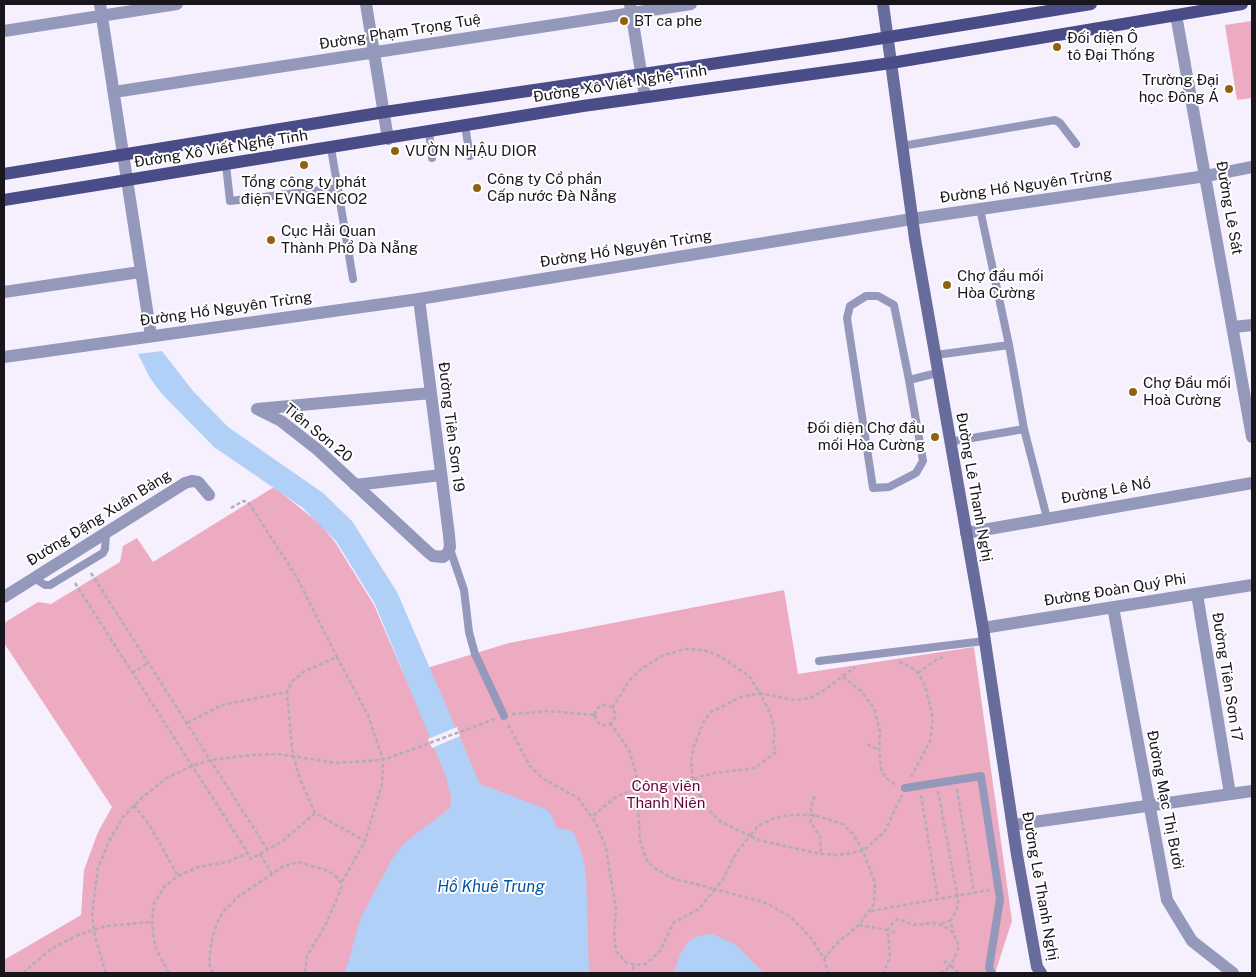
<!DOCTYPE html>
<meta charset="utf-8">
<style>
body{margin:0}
#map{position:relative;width:1256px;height:977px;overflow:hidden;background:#f6effe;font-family:"Public Sans",sans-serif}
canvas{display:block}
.frame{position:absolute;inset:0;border:5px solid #19151d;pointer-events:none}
</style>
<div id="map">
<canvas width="1256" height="977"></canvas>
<div class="frame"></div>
</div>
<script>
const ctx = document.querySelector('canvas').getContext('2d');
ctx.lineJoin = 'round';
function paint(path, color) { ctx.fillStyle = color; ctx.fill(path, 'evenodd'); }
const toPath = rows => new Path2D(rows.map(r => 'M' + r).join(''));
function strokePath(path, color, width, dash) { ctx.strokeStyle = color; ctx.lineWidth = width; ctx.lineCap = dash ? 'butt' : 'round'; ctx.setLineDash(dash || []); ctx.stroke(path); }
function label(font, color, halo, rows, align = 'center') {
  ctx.font = font + ' "Public Sans",sans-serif'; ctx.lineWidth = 4; ctx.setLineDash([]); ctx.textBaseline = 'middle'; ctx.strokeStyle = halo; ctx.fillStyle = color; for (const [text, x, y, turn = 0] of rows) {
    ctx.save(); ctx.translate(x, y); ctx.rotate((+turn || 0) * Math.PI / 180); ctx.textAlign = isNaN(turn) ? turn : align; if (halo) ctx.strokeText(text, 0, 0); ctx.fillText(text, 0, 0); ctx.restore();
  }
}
const green = toPath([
 [1252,21,1252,98,1237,100,1225,25],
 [274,487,320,524,335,542,374,605,404,675,509,643,784,590,798,674,974,647,1012,921,995,973,4,973,4,960,81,915,84,870,98,832,112,807,4,643,4,623,38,602,51,604,120,562,123,546,137,538,153,562]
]);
const water = toPath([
 [162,351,193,391,228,427,323,493,352,521,397,592,480,784,546,809,552,816,556,828,569,830,574,833,583,857,586,874,589,973,345,973,361,917,392,859,404,843,450,808,451,798,446,777,375,604,336,541,303,508,214,447,162,394,150,378,138,354],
 [712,934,735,944,764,973,674,973,680,954,690,940,697,936]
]);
const pier = toPath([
 [457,727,460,736,432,748,428,739]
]);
const path = toPath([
 [231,508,243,501,248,502,296,576,337,657],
 [91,573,267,849],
 [75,583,248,853],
 [899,662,909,666,918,673,925,685,933,718,930,741,911,777],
 [132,673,148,663],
 [918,673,937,659,944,657],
 [843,677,861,691,874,708,880,731,879,750,881,769,886,778,896,785],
 '595 715a10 10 0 1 1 20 0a10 10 0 1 1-20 0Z',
 [612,708,629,681,640,670,661,656,685,649,703,650,720,656,749,676,760,693,794,700,810,698,823,691,855,667],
 [512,714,549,711,595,715],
 [187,723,222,705,287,692,292,681,305,671,337,657,368,715,383,760,382,784,365,841,315,813,300,779,292,750,287,692],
 [610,723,629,750,636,773,637,788,684,782,693,780,699,777,714,773,755,768,776,752,773,745,775,732,770,713,760,693,741,697,711,712,704,721,693,749,691,763,693,780,705,806,721,822,750,836,736,853,722,881,715,889,766,903,792,918,812,939,824,959,828,973],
 [508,725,530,766,542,778,578,798,596,823,606,848,616,910,614,937,616,951,627,963,637,965,646,964,660,951,674,922,699,909,715,889,671,878,653,867,646,859,640,840,637,788,614,798,592,817],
 [867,744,879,750],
 [957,789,974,893],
 [938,791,958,900,958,906,951,920,953,933],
 [921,795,938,899],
 [815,796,810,808,814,815,810,822,820,836,821,854],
 [134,805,150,826,178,876],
 [260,854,272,874],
 [342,882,365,841],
 [871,911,989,890],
 [941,924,951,920],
 [859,925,888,930,890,958,883,973],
 [895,933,888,930,894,921,899,919,913,925,934,923,944,926,953,933,959,946,951,966,944,961],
 [824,959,837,943,859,925,874,904,875,883,863,851,837,855,821,854,762,841,750,836,758,826,774,818,789,815,814,815,843,824,853,834,863,851,885,831,902,795],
 [633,970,634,965],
 [23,973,51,949,78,935,106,926,152,922],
 [106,973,95,937,92,913,98,868,109,841,123,817,144,796,167,778,192,766,211,760,251,755,278,754,336,763,383,760,495,719],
 [169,973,155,947,152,922,154,903,165,886,178,876,198,867,227,862,248,853,251,859,284,840,315,813],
 [213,973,209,963,211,943,216,925,223,912,239,896,284,866,299,862,329,871,339,879,342,886,326,924,307,956,305,973],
 [940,973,951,966,959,973]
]);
const service = toPath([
 [465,126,470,156],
 [429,132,432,158],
 [902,146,1055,120,1060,123,1076,144],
 [331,148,353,279],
 [226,165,230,201,338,188],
 [980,209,1009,345],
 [936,355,1009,345,1024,429,949,442],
 [909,380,923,461,916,473,889,487,873,488,847,318,850,306,866,296,878,296,894,305,909,380,937,373],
 [1024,429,1047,518],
 [450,549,464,590,469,632,475,654,504,716],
 [34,578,45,585,50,585,103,553,105,549,106,533],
 [819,661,984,641],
 [905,788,981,776,1000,899,989,968,992,973]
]);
const minor = toPath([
 [366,4,388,139],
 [630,4,645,97],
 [1176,15,1252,437],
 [4,31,177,4],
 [114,92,691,4],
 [4,292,140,272],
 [419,299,449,535,450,547,448,553,443,557,433,556,428,552,318,450,281,421,257,409,431,393],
 [1234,327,1252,325],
 [355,485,441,475],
 [966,533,1252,483],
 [1197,594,1230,794],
 [4,597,185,483,192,481,198,482,209,495],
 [1113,607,1167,900,1192,941,1233,973],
 [983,628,1252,585],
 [1013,825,1252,791]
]);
const tertiary = toPath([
 [100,4,151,336],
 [4,357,419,299,912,219,1206,176,1252,167]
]);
const secondary = toPath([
 [883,4,915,239,983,628,1017,855,1037,967,1041,973]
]);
const primary = toPath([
 [4,174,385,112,840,45,1091,4],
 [4,200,583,106,891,63,1242,4]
]);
const markers = [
 [624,21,5,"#91620d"],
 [1057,47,5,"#91620d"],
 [1229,89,5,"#91620d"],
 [395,151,5,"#91620d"],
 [304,165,5,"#91620d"],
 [477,188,5,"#91620d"],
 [271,240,5,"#91620d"],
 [947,285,5,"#91620d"],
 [1133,392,5,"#91620d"],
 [935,437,5,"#91620d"]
];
const poiNames = [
 ["BT ca phe",634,21],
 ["Đối diện Ô",1067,38],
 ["tô Đại Thống",1067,55],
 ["Trường Đại",1219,80,"right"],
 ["học Đông Á",1219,97,"right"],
 ["VƯỜN NHẬU DIOR",405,151],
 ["Công ty Cổ phần",487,179],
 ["Cấp nước Đà Nẵng",487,196],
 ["Tổng công ty phát",304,182,"center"],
 ["điện EVNGENCO2",304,199,"center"],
 ["Cục Hẳi Quan",281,231],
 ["Thành Phổ Dà Nẵng",281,248],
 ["Chợ đầu mối",957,276],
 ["Hòa Cường",957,293],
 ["Chợ Đầu mối",1143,383],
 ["Hoà Cường",1143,400],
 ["Đối diện Chợ đầu",925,428,"right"],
 ["mối Hòa Cường",925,445,"right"]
];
const streetNames = [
 ["Đường Phạm Trọng Tuệ",400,32,-9],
 ["Đường Xô Viết Nghệ Tĩnh",620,84,-9],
 ["Đường Xô Viết Nghệ Tĩnh",221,149,-9],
 ["Đường Hồ Nguyên Trừng",1026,186,-8],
 ["Đường Lê Sát",1229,208,80],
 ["Đường Hồ Nguyên Trừng",626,249,-9],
 ["Đường Hồ Nguyên Trừng",226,309,-8],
 ["Đường Tiên Sơn 19",451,427,83],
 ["Tiên Sơn 20",318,433,39],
 ["Đường Lê Thanh Nghị",974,487,80],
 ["Đường Lê Nổ",1106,491,-10],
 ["Đường Đặng Xuân Bảng",99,518,-32],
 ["Đường Đoàn Quý Phi",1115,590,-9],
 ["Đường Tiên Sơn 17",1227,677,81],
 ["Đường Mạc Thị Bưởi",1165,800,79],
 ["Đường Lê Thanh Nghị",1040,886,80]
];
const parkNames = [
 ["Công viên",666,786],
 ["Thanh Niên",666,803]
];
const waterNames = [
 ["Hồ Khuê Trung",491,887]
];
paint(green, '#ecabc1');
paint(water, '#b0d0f8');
paint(pier, '#f6effe');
strokePath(path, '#b2acb9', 2.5, [4, 2.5]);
strokePath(service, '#9498ba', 8);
strokePath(minor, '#9498ba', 12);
strokePath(tertiary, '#9498ba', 12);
strokePath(secondary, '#676c9c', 12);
strokePath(primary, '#494c86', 12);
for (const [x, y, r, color] of markers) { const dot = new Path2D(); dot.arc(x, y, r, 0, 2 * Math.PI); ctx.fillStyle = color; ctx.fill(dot); strokePath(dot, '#fff', 2); }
label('15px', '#19151d', '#fff', poiNames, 'left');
label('15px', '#19151d', '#fff', streetNames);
label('15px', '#6d023b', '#fff', parkNames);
label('italic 16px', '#00549f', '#fff', waterNames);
</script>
